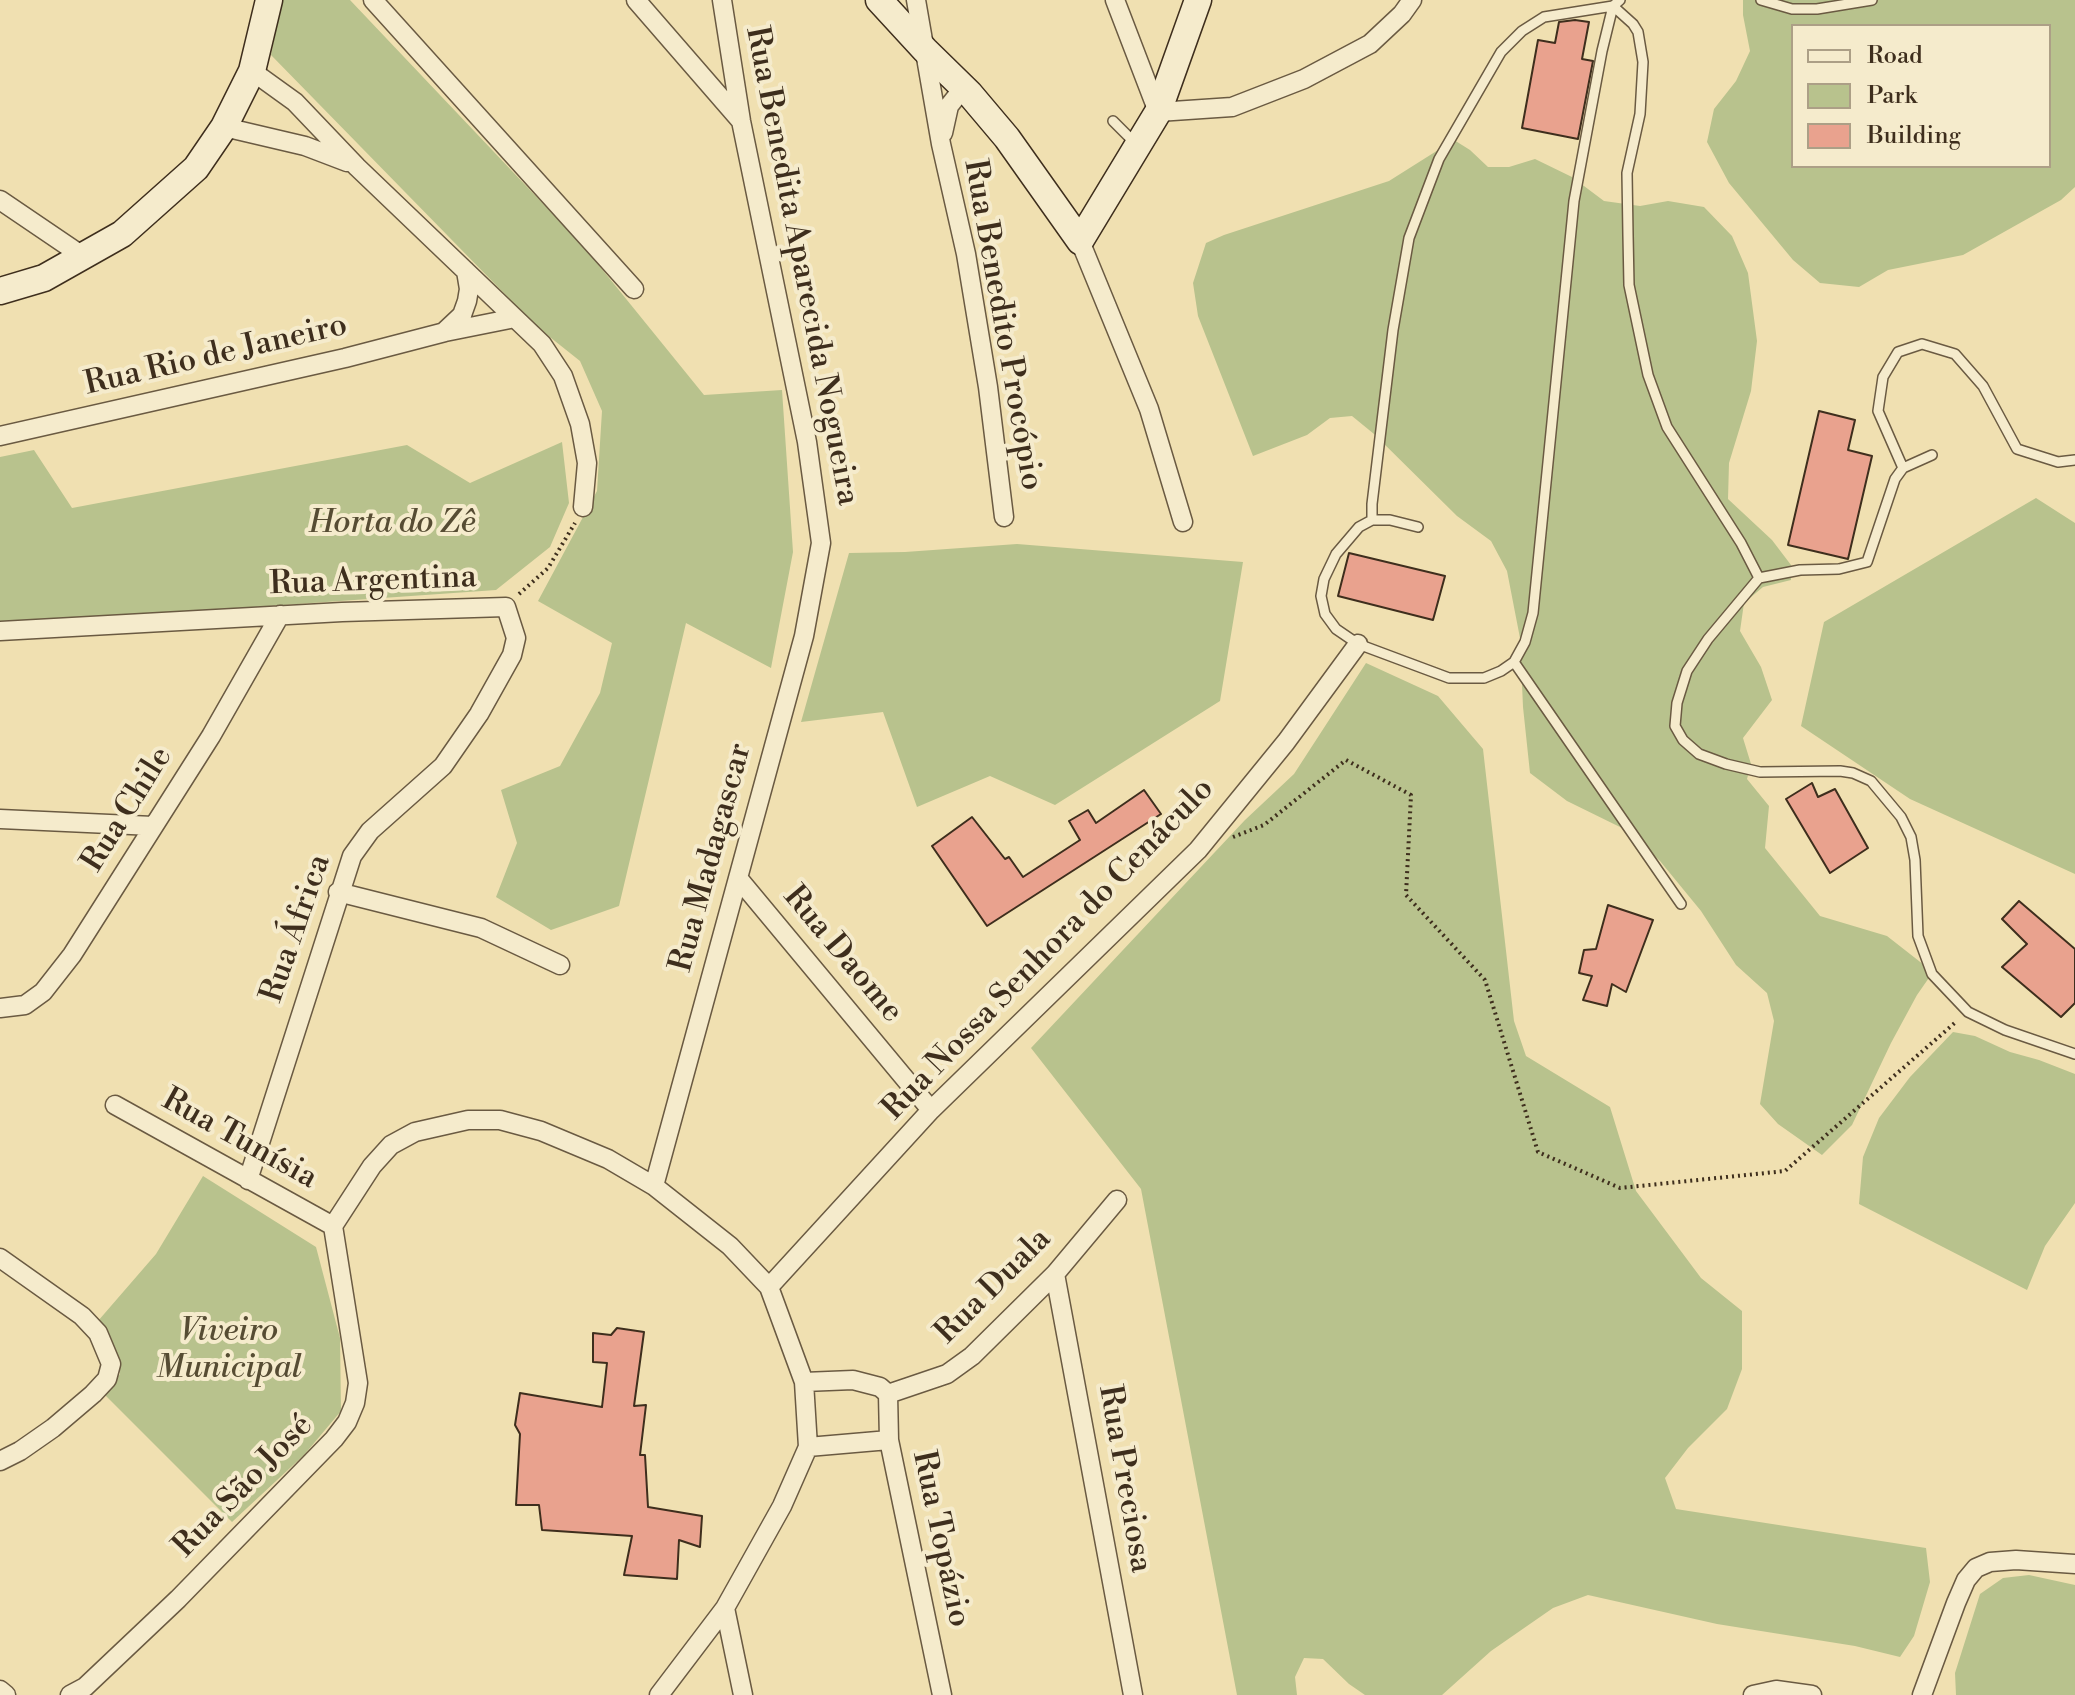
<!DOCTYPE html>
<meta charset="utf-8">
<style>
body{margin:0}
#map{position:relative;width:2075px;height:1695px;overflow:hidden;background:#f0e0b1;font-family:"Libre Bodoni",serif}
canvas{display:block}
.legend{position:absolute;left:1791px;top:24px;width:260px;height:144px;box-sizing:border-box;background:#f5ebcc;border:2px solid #ac9f86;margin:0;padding:10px 14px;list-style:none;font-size:24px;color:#3e2e1d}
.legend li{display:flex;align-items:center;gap:16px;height:40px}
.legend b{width:40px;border:2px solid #ac9f86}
</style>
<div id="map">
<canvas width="2075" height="1695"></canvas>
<ul class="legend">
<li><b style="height:10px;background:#f5ebcc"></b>Road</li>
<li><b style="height:22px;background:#b8c28d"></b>Park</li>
<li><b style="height:22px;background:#e9a28e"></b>Building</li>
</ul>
</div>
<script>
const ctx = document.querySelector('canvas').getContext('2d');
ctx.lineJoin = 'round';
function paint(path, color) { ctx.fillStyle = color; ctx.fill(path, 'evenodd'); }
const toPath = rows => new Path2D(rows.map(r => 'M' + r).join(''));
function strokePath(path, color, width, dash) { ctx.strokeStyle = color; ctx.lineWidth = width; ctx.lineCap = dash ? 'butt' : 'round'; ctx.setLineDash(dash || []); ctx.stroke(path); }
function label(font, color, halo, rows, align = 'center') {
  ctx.font = font + ' "Libre Bodoni",serif'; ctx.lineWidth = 8; ctx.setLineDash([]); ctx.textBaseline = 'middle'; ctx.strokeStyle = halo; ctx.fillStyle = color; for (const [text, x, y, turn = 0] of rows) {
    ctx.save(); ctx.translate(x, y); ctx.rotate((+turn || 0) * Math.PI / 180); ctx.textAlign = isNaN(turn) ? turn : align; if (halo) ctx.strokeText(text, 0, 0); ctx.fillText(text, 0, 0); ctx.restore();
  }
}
const green = toPath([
 [282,0,350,0,584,247,704,395,782,390,793,552,771,668,686,623,619,906,551,930,496,897,517,843,501,790,560,766,600,693,612,643,538,601,597,491,602,411,580,361,536,326,271,55],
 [1743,0,2075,0,2075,187,2061,200,1963,255,1888,270,1859,287,1820,283,1793,260,1729,183,1707,142,1714,109,1736,81,1750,51,1743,15],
 [1793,26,2049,26,2049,166,1793,166],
 [1454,140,1470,150,1488,167,1509,167,1535,159,1572,177,1604,201,1640,206,1668,201,1704,207,1732,236,1748,273,1757,341,1751,391,1729,463,1728,499,1772,540,1791,565,1791,580,1763,587,1744,603,1740,631,1761,667,1772,700,1743,738,1751,764,1747,779,1769,806,1765,848,1820,916,1887,936,1933,972,1917,995,1891,1043,1852,1125,1822,1155,1778,1124,1760,1104,1774,1021,1767,993,1736,965,1701,911,1660,861,1624,829,1567,801,1530,773,1523,707,1520,638,1507,571,1491,541,1457,516,1374,434,1352,416,1330,418,1307,435,1253,456,1198,316,1193,283,1206,243,1224,235,1389,181],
 [562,442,569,503,550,547,496,590,0,625,0,457,34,450,72,508,407,445,470,483],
 [2036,498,2075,523,2075,874,1910,799,1801,726,1824,622],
 [1017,544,1243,562,1220,701,1055,805,990,776,917,807,883,712,801,722,849,553,905,552],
 [1366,663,1438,696,1483,749,1514,1021,1526,1056,1610,1107,1636,1191,1701,1278,1742,1311,1742,1369,1727,1409,1688,1448,1665,1478,1676,1509,1926,1548,1930,1582,1914,1636,1900,1657,1855,1646,1717,1624,1588,1595,1553,1608,1491,1651,1442,1695,1365,1695,1349,1684,1323,1659,1304,1658,1295,1677,1297,1695,1237,1695,1141,1189,1031,1048,1245,820,1294,774],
 [1953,1032,1975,1036,2010,1052,2039,1060,2075,1074,2075,1203,2045,1246,2027,1290,1859,1204,1863,1157,1879,1118,1910,1077],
 [203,1176,316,1247,340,1338,341,1411,304,1455,232,1522,103,1393,120,1374,116,1354,98,1321,156,1254],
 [2029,1575,2075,1585,2075,1695,1956,1695,1955,1673,1980,1594,2003,1578]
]);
const building = toPath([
 [1575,20,1589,22,1582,59,1593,61,1578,139,1522,128,1538,40,1555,43,1559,22,1575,20],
 [1819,411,1855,420,1848,450,1872,456,1848,559,1788,545,1819,411],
 [1349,553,1445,576,1433,620,1338,596,1349,553],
 [1812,783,1818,797,1835,789,1868,848,1830,873,1786,799,1812,783],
 [1144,790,1161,814,987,926,932,846,972,817,1005,859,1009,857,1023,877,1080,840,1069,821,1088,810,1096,823,1144,790],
 [2019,901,2075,949,2075,1003,2061,1017,2002,967,2027,944,2002,919,2019,901],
 [1608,905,1653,920,1626,992,1612,984,1607,1006,1583,1000,1592,976,1579,973,1584,950,1596,949,1608,905],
 [617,1328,644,1332,634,1406,646,1405,640,1455,645,1455,648,1507,702,1516,700,1547,679,1540,677,1579,624,1575,632,1536,542,1530,539,1505,516,1505,520,1434,515,1425,520,1393,602,1407,607,1363,593,1362,593,1333,611,1335,617,1328]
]);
const path = toPath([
 [519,594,548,568,575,523],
 [1233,837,1264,825,1346,760,1411,795,1406,895,1485,980,1538,1152,1620,1188,1785,1171,1957,1021]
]);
const lane = toPath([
 [1761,0,1792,9,1817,9,1872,0],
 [1613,6,1544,17,1522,31,1501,52,1439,159,1409,238,1393,330,1372,504,1372,520,1359,527,1336,554,1324,579,1321,596,1325,614,1336,629,1358,644,1449,678,1484,678,1501,671,1514,662,1525,642,1533,613,1574,201,1602,51,1613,6,1620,0],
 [1613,6,1633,24,1638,32,1643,62,1640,114,1627,173,1628,235,1629,285,1648,375,1667,427,1741,543,1759,578,1708,639,1687,671,1677,703,1675,726,1683,740,1699,754,1726,764,1760,772,1840,771,1853,773,1871,781,1901,817,1911,837,1915,860,1918,936,1932,974,1968,1012,2005,1030,2075,1054],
 [1113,121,1136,144],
 [1903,468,1932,455],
 [1372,520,1390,520,1418,527],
 [1759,578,1800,570,1839,569,1867,562,1895,479,1903,468,1878,411,1883,377,1898,352,1922,344,1955,354,1983,386,2017,449,2058,462,2075,460],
 [1514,662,1681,904]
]);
const street = toPath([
 [373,0,634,289],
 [636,0,741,121],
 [916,0,941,144,966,254,988,387,1004,517],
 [1115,0,1158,112,1232,107,1304,79,1370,44,1402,14,1412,0],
 [252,71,295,102,357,167,542,344,563,376,580,424,587,463,583,507],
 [224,127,305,146,347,162],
 [943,133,949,106,964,87],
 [0,200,84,257],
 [1080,241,1149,409,1183,522],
 [445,331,462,315,467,301,469,289,466,271],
 [0,436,345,358,445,332,515,318],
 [0,631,342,612,506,607,516,638,512,655,479,714,443,766,370,831,352,856,248,1180],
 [0,819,153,826],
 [738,878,931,1110],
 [338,892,481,928,560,965],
 [0,1008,25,1005,43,992,72,955,211,736,280,615],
 [115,1105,333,1226],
 [654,1186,804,636,821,543,807,442,741,121,722,0],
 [0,1258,82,1316,98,1333,111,1364,107,1379,93,1394,53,1428,20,1451,0,1461],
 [1055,1274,1133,1695],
 [769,1287,931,1110,1198,850,1286,742,1358,644],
 [804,1382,853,1380,880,1387,888,1394],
 [888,1394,947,1374,972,1356,1055,1274,1117,1200],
 [888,1394,889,1440,942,1695],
 [808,1447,889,1440],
 [725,1608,743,1695],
 [0,1690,6,1695],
 [70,1695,85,1687,178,1599,334,1439,347,1422,355,1403,358,1383,333,1226,372,1166,391,1145,415,1132,468,1120,500,1120,541,1131,608,1159,654,1186,730,1246,769,1287,804,1382,808,1447,782,1506,725,1608,659,1695],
 [1753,1695,1776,1690,1812,1695],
 [1922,1695,1956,1603,1966,1580,1976,1568,1990,1562,2016,1560,2075,1564]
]);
const secondary = toPath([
 [879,0,925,50,969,93,1007,138,1080,241,1158,112,1198,0],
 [0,291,44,278,122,234,196,168,224,127,252,71,269,0]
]);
const streetNames = [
 ["Rua Benedita Aparecida Nogueira",801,266,79],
 ["Rua Benedito Procópio",1002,325,80],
 ["Rua Rio de Janeiro",216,356,-13],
 ["Rua Argentina",373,582,-2],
 ["Rua Chile",128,810,-58],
 ["Rua Madagascar",712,858,-75],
 ["Rua África",297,929,-71],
 ["Rua Nossa Senhora do Cenáculo",1049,950,-46],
 ["Rua Daome",842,955,50],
 ["Rua Tunísia",239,1140,29],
 ["Rua Duala",994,1287,-45],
 ["Rua Preciosa",1124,1479,80],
 ["Rua São José",244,1487,-46],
 ["Rua Topázio",940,1539,78]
];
const parkNames = [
 ["Horta do Zê",392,524],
 ["Viveiro",229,1332],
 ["Municipal",229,1369]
];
paint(green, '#b8c28d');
paint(building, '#e9a28e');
strokePath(building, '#3e2e1d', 2);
strokePath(lane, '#6a5a42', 12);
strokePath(street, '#6a5a42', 21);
strokePath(secondary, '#3e2e1d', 29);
strokePath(path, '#3e2e1d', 4, [2, 4]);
strokePath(lane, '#f5ebcc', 9);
strokePath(street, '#f5ebcc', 18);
strokePath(secondary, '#f5ebcc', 26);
label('32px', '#3e2e1d', '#f5ebcc', streetNames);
label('italic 32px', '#564c33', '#f5ebcc', parkNames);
</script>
